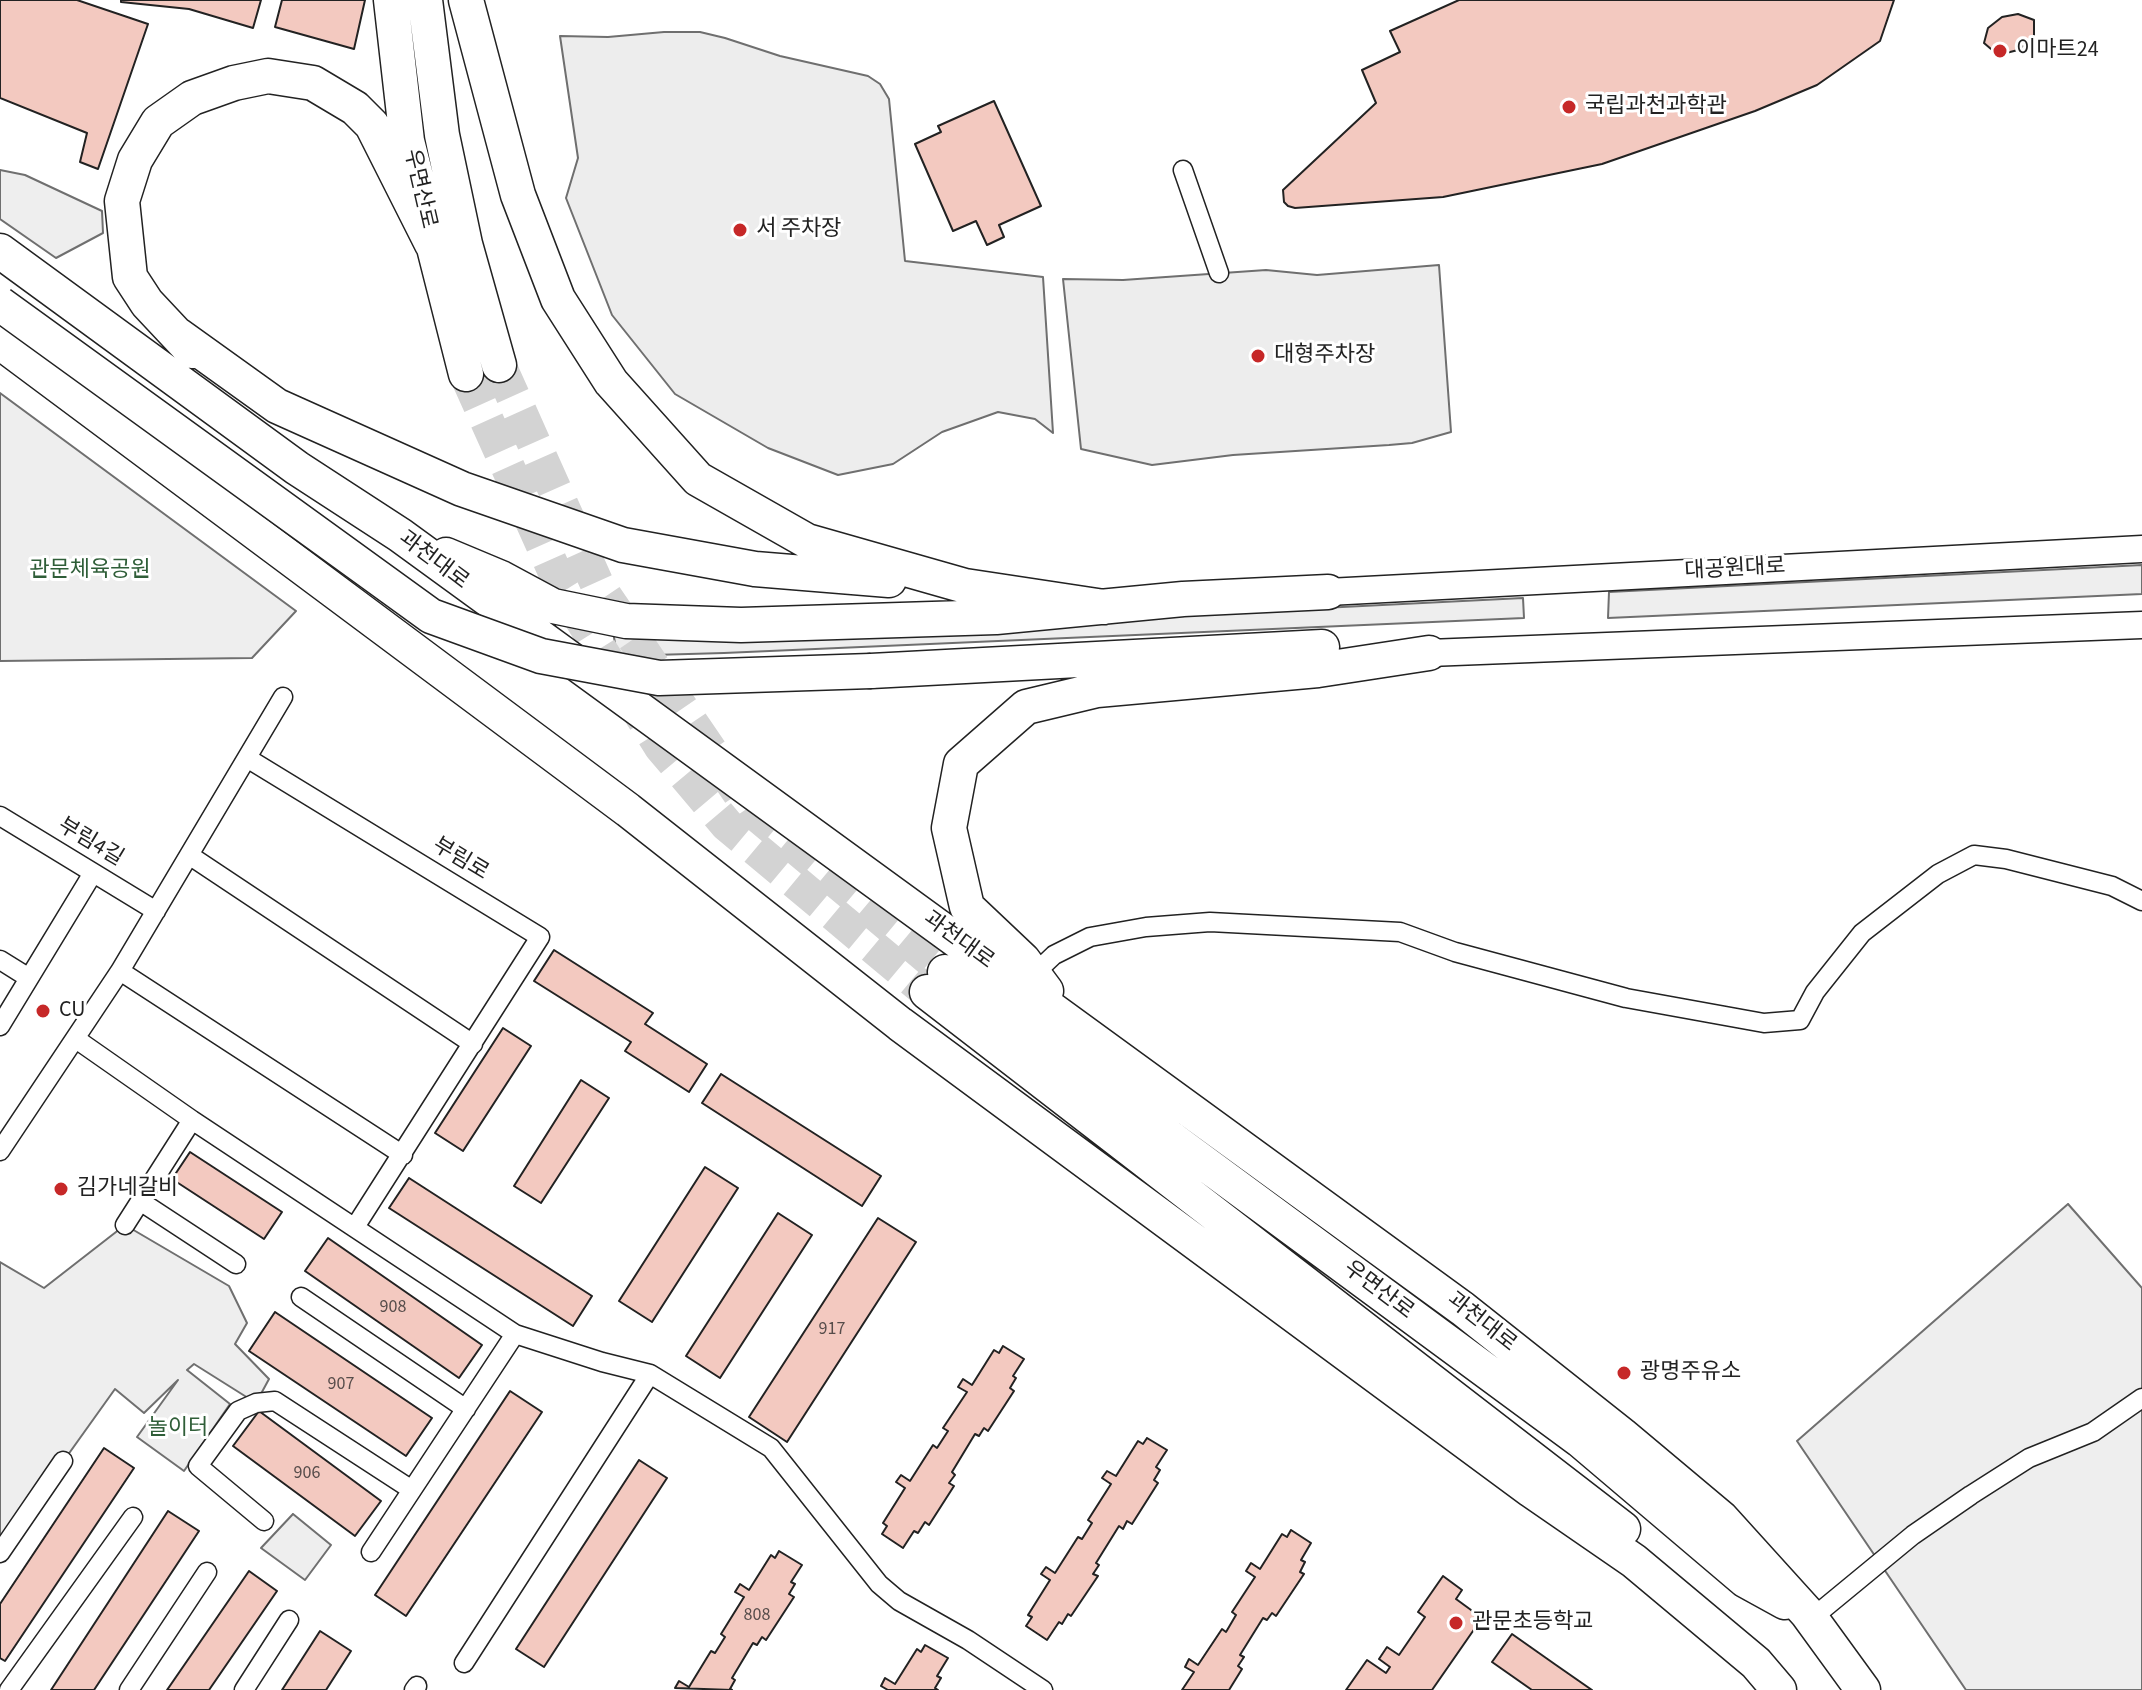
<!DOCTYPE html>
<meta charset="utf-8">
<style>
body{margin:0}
canvas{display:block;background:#fff}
</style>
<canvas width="2142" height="1690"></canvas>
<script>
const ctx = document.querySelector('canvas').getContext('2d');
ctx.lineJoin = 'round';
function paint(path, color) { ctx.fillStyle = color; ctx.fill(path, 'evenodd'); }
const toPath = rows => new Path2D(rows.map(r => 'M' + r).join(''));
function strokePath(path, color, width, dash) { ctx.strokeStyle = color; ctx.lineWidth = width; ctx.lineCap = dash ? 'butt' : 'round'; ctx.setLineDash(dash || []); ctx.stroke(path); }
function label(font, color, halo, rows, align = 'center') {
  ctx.font = font + ' "Source Sans 3","Noto Sans KR",sans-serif'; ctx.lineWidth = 6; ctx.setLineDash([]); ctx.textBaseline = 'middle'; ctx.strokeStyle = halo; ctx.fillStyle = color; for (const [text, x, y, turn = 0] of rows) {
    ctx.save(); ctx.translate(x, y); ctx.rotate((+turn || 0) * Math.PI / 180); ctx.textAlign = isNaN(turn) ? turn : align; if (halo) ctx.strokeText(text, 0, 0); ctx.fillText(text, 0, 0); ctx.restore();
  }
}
const green = toPath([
 [0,170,25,175,102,211,103,233,56,258,0,219,0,170],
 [0,393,296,611,252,658,0,661,0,393],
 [2142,565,2142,594,1608,618,1609,592,2142,565],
 [1523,598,1524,618,724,653,617,656,613,631,1081,620,1523,598],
 [2068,1204,2142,1288,2142,1690,1966,1690,1797,1441,2068,1204],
 [125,1225,229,1286,247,1323,235,1344,269,1379,256,1403,194,1364,187,1370,230,1404,184,1471,137,1437,178,1380,144,1413,115,1389,0,1550,0,1262,44,1288,125,1225],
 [293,1514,331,1545,305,1580,261,1548,293,1514]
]);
const parking = toPath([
 [664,32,700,32,725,38,780,56,868,76,880,84,889,99,905,261,1043,277,1053,433,1035,419,998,412,942,432,893,464,838,475,768,448,675,394,612,315,566,198,578,158,560,36,608,37,664,32],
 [1439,265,1451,432,1412,443,1389,445,1233,455,1152,465,1081,449,1063,279,1123,280,1266,270,1317,275,1439,265]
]);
const building = toPath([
 [0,0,77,0,148,24,98,169,80,162,87,133,0,98,0,0],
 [121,0,261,0,253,28,189,9,121,2,121,0],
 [282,0,365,0,354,49,275,27,282,0],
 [1459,0,1894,0,1880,41,1817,85,1755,111,1602,164,1443,197,1295,208,1288,206,1284,202,1283,190,1376,103,1362,70,1400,52,1390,31,1459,0],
 [2018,14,2034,20,2034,38,2018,50,1998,55,1984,43,1988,28,2002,17,2018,14],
 [994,101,1041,206,999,225,1004,237,987,245,976,221,953,231,915,144,941,132,938,126,994,101],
 [554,950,653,1013,645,1024,707,1064,689,1092,625,1051,631,1042,534,981,554,950],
 [503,1028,531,1046,463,1151,435,1133,503,1028],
 [721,1074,881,1176,862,1206,702,1103,721,1074],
 [581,1080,609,1098,541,1203,514,1186,581,1080],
 [190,1152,282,1212,264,1239,172,1179,190,1152],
 [705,1167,738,1188,652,1322,619,1301,705,1167],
 [409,1178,592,1296,573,1326,389,1208,409,1178],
 [778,1213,812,1235,720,1378,686,1356,778,1213],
 [878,1218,916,1242,787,1442,749,1417,878,1218],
 [328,1238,482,1345,459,1378,305,1271,328,1238],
 [275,1312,432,1418,406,1456,249,1351,275,1312],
 [1003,1346,1024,1359,1013,1376,1016,1378,1010,1388,1014,1391,988,1431,984,1428,979,1436,975,1434,952,1472,955,1475,949,1483,954,1486,929,1525,925,1522,918,1533,914,1531,903,1548,882,1534,887,1526,883,1523,905,1488,896,1482,901,1475,910,1481,933,1445,937,1448,948,1431,943,1428,967,1392,958,1387,963,1379,972,1385,994,1350,999,1353,1003,1346],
 [510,1391,542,1412,406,1616,375,1595,510,1391],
 [259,1411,381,1501,355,1536,233,1446,259,1411],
 [1147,1438,1167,1450,1156,1467,1160,1470,1154,1480,1158,1483,1132,1524,1127,1521,1123,1529,1119,1526,1096,1563,1099,1565,1093,1574,1098,1576,1071,1616,1068,1614,1062,1624,1059,1622,1047,1640,1026,1626,1032,1617,1028,1615,1050,1580,1041,1574,1046,1567,1055,1573,1078,1537,1082,1539,1092,1523,1088,1520,1111,1484,1102,1478,1107,1471,1116,1476,1138,1441,1143,1444,1147,1438],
 [104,1448,134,1468,5,1661,0,1658,0,1604,104,1448],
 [639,1460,667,1478,544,1667,516,1649,639,1460],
 [168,1511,199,1531,94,1690,51,1690,168,1511],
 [1291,1530,1311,1543,1301,1560,1305,1562,1300,1572,1304,1574,1276,1616,1272,1613,1267,1620,1263,1618,1240,1655,1244,1657,1238,1666,1242,1669,1229,1690,1182,1690,1194,1672,1185,1667,1189,1659,1198,1665,1222,1629,1226,1632,1236,1615,1232,1612,1255,1577,1246,1571,1251,1563,1260,1569,1282,1534,1287,1537,1291,1530],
 [779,1551,802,1565,791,1582,795,1584,789,1594,794,1597,766,1640,762,1637,757,1645,753,1643,732,1678,735,1680,730,1689,732,1690,675,1688,679,1681,689,1687,711,1651,715,1653,725,1637,721,1634,744,1597,735,1592,740,1584,749,1590,771,1555,775,1558,779,1551],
 [249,1571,277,1591,209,1690,167,1690,249,1571],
 [1443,1576,1462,1590,1456,1599,1482,1618,1432,1690,1346,1690,1367,1660,1386,1673,1390,1667,1379,1659,1387,1647,1399,1655,1425,1617,1418,1612,1443,1576],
 [320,1631,351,1651,326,1690,282,1690,320,1631],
 [1512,1634,1556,1665,1592,1690,1532,1690,1492,1662,1512,1634],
 [925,1645,948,1658,937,1676,941,1678,935,1688,938,1690,888,1690,881,1686,885,1678,895,1684,917,1649,921,1652,925,1645]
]);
const highwayTunnel = toPath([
 [499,365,597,584,750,809,945,972],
 [466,374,562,588,661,747,727,825,927,992]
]);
const street = toPath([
 [1183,170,1219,273],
 [247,758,540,937,355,1227],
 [0,816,156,911],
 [189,855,473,1044],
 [0,960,29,978],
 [120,971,403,1155],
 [1034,974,1054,955,1090,937,1146,927,1210,922,1400,932,1455,952,1626,998,1764,1023,1800,1020,1815,992,1862,933,1938,874,1974,855,2006,859,2112,886,2142,901],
 [0,1026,93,873],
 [76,1039,192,1120,515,1334,602,1362,650,1374,771,1448,879,1584,899,1601,968,1640,1043,1690],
 [0,1151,120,971,283,697],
 [140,1201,236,1264],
 [125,1225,192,1120],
 [301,1297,466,1409],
 [264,1521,198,1466,238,1411,256,1403,275,1401,412,1490],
 [371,1552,515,1334],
 [0,1553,63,1461],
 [1811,1619,1913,1535,1971,1495,2029,1458,2093,1432,2142,1398],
 [464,1663,650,1374],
 [9,1690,133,1517],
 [129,1690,207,1572],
 [244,1690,289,1620],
 [414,1690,417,1686]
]);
const secondary = toPath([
 [1328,592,2142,549],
 [1429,653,2142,625]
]);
const highway = toPath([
 [391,0,407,141,466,374],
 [425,0,442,135,465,244,499,365],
 [466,0,518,195,558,299,611,382,698,479,807,541,965,586,1104,607],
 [0,251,297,468,400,535,1463,1309,1622,1435,1721,1518,1807,1613,1863,1690],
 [178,335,277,406,462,489,623,545,755,569,889,580],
 [0,342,628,810,900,1024,1531,1490,1634,1561,1756,1663,1779,1690],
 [192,351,147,303,130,277,122,201,135,160,158,122,192,98,234,83,268,76,313,83,355,108,372,125,432,244],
 [446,555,501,578,553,606,626,621,741,625,996,617,1183,599,1328,592],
 [871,671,1322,647],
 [945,972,1580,1440,1745,1580,1785,1602],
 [1046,991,1023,960,967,907,949,828,961,764,1026,707,1097,690,1318,670,1429,653],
 [927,992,1623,1529]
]);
const highwayBridge = toPath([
 [0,304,431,616,541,656,659,678,871,671]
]);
const markers = [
 [2000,51,8,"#c62828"],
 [1569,107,8,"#c62828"],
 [740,230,8,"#c62828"],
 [1258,356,8,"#c62828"],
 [43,1011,8,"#c62828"],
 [61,1189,8,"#c62828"],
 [1624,1373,8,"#c62828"],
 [1456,1623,8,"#c62828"]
];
const numberNames = [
 ["908",393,1308],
 ["917",832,1330],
 ["907",341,1385],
 ["906",307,1474],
 ["808",757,1616]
];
const poiNames = [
 ["이마트24",2016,51],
 ["국립과천과학관",1585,107],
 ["서 주차장",756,230],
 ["대형주차장",1274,356],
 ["CU",59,1011],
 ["김가네갈비",77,1189],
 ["광명주유소",1640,1373],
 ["관문초등학교",1472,1623]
];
const streetNames = [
 ["우면산로",419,189,77],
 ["과천대로",433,561,37],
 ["대공원대로",1735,570,-3],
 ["부림4길",90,843,31],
 ["부림로",460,860,31],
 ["과천대로",958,941,36],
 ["우면산로",1378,1291,37],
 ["과천대로",1481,1323,38]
];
const parkNames = [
 ["관문체육공원",90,571],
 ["놀이터",178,1429]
];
paint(green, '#eee');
strokePath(green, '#6f6f6f', 2);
paint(parking, '#ededed');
strokePath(parking, '#6f6f6f', 2);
paint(building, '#f3c9c0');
strokePath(building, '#222', 2);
strokePath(highwayTunnel, '#d3d3d3', 34, [34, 17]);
strokePath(street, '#222', 21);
strokePath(secondary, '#222', 29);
strokePath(highway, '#222', 37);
strokePath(street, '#fff', 18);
strokePath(secondary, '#fff', 26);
strokePath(highway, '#fff', 34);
strokePath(highwayBridge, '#222', 37, []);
strokePath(highwayBridge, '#fff', 34);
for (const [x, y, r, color] of markers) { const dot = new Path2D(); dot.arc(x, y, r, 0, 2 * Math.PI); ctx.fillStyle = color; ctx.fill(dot); strokePath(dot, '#fff', 3); }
label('18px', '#564c4a', null, numberNames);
label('22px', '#222', '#fff', poiNames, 'left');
label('22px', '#222', '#fff', streetNames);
label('22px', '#2f5e38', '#fff', parkNames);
</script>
